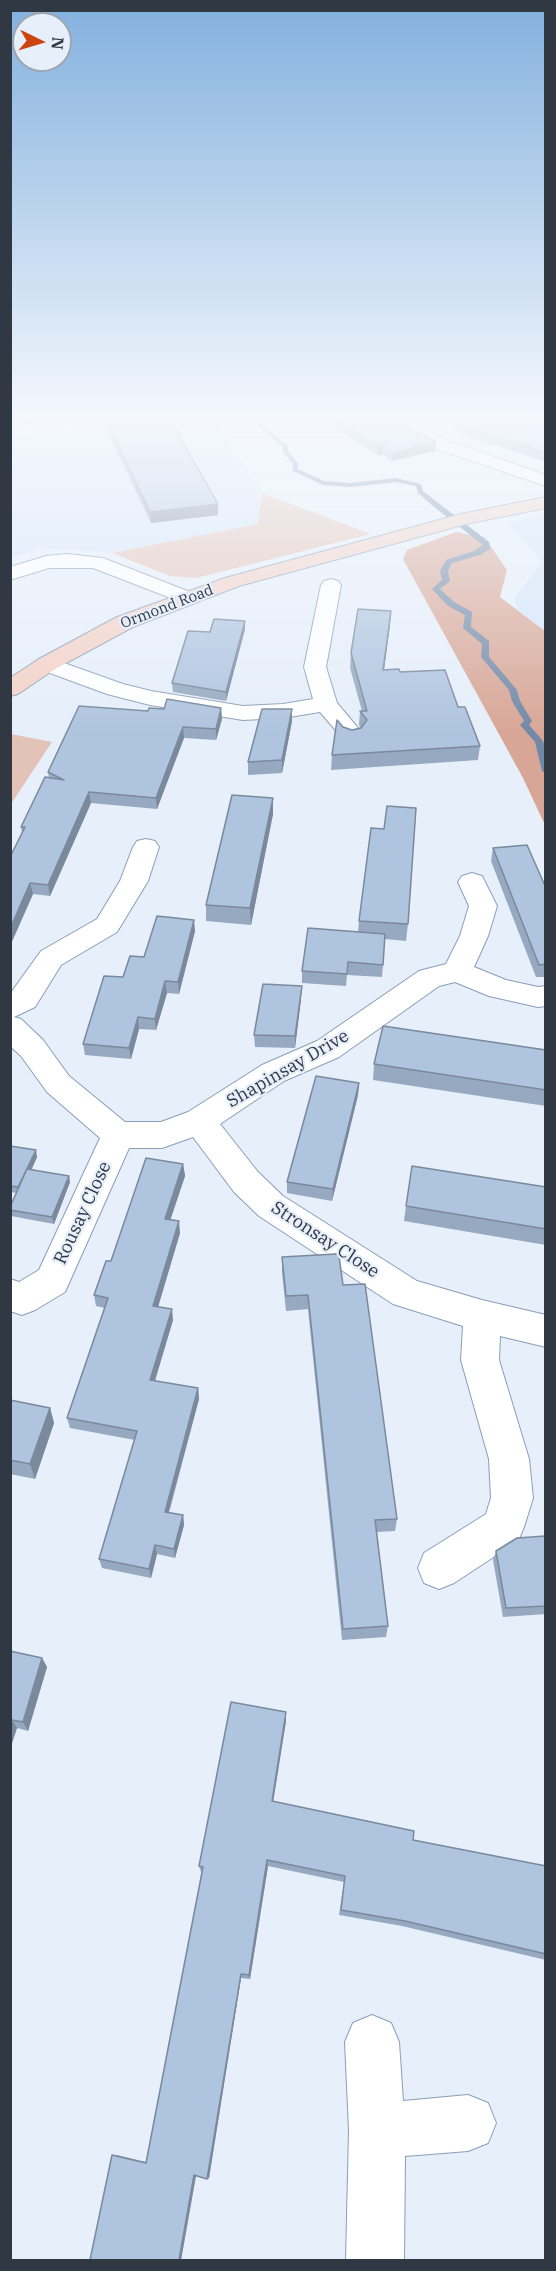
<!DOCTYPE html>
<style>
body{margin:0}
#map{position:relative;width:556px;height:2271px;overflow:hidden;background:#e6effa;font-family:"IBM Plex Serif",serif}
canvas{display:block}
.frame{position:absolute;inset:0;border:12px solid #303843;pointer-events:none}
.north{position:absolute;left:12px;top:12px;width:60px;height:60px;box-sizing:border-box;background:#e6effa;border:2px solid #9da6b1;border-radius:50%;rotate:95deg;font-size:16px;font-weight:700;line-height:24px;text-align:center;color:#303843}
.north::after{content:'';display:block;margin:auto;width:21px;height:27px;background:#cc450f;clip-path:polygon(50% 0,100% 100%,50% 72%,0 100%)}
</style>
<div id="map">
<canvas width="556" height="2271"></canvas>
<div class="frame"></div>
<div class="north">N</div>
</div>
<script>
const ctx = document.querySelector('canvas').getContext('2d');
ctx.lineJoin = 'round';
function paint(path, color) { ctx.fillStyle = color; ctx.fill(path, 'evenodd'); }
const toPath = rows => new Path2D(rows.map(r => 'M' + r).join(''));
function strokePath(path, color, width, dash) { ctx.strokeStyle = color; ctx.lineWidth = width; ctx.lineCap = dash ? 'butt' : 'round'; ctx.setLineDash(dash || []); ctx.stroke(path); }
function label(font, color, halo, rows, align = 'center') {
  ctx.font = font + ' "IBM Plex Serif",serif'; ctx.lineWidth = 4.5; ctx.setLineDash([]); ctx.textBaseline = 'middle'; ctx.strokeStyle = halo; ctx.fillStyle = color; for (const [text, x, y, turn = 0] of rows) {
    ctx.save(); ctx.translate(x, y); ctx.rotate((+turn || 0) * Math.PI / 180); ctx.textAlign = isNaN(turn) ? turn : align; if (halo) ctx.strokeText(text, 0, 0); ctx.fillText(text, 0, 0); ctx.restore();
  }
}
const built = toPath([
 [216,422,262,493,258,524,112,553,45,548,11,558,10,434],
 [545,514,545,631,519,611,514,598,542,562,508,523]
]);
const green = toPath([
 [262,493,371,534,196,578,170,576,112,553,258,524],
 [11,734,52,742,11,804,10,734]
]);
const forest = toPath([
 [456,532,485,538,507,570,500,597,545,631,545,825,523,778,403,559,407,550]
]);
const stream = toPath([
 [246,416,252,416,288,446,288,451,298,463,298,469,324,481,350,483,396,478,421,484,423,491,489,542,490,549,480,555,452,563,448,571,450,581,440,589,454,602,472,612,471,627,489,641,489,657,517,690,520,701,532,721,529,725,543,741,546,750,546,774,542,771,535,742,520,725,524,721,512,701,509,690,481,657,482,644,463,628,465,615,448,606,432,589,442,580,440,571,446,560,474,551,483,545,434,507,418,493,416,486,396,482,350,487,323,485,293,471,292,463,282,451,283,447,246,416]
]);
const street = toPath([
 [378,416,398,416,451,442,546,475,546,486,439,450,380,420,378,416],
 [67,554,103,558,195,594,198,598,195,602,188,604,181,602,93,568,49,568,10,580,10,567,46,556,67,554],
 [331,579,338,581,341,585,326,667,337,703,364,735,360,740,352,742,344,740,320,712,283,718,243,720,150,705,107,694,39,669,36,664,39,659,47,657,123,684,151,691,243,706,283,704,313,699,304,667,321,585,324,581,331,579],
 [146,839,155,841,159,847,148,881,117,932,61,965,35,1007,14,1017,21,1019,43,1040,69,1076,125,1122,161,1122,188,1112,262,1065,317,1041,419,971,446,964,460,936,469,906,458,882,462,876,472,873,482,876,497,906,488,936,474,967,506,980,538,987,546,986,546,1006,538,1007,489,996,455,982,439,986,339,1057,284,1081,220,1124,258,1172,283,1196,417,1281,482,1300,546,1315,546,1347,500,1336,499,1360,529,1459,533,1498,524,1527,518,1541,454,1583,439,1589,424,1583,418,1568,424,1553,486,1514,491,1498,489,1459,461,1360,463,1326,393,1304,259,1216,234,1192,193,1137,162,1148,129,1148,65,1292,35,1310,22,1315,10,1311,10,1279,19,1282,39,1270,100,1138,47,1092,21,1056,10,1046,10,994,41,951,97,919,120,881,133,847,137,841,146,839],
 [372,2015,391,2023,399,2042,403,2101,468,2095,488,2103,496,2123,488,2143,468,2151,405,2156,404,2260,346,2260,349,2131,345,2042,353,2023,372,2015]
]);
const secondary = toPath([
 [546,497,546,508,470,523,239,586,133,627,55,669,18,694,10,696,10,678,39,659,117,617,225,578,461,514,546,497]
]);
const wall = toPath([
 [10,416,170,416,181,439,218,504,218,515,151,523,100,416,44,420,31,425,10,421],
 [318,416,383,416,435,451,392,461,382,454,378,456],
 [546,416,546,462,455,432,456,424],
 [245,621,245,629,226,701,173,692,172,683,210,632],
 [390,625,384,670,400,672,458,707,480,746,478,760,331,770,332,755,343,727,352,730,361,728,359,725,360,711,362,711,350,668,351,653],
 [221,708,222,719,216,740,184,738,157,809,91,803,50,896,33,894,10,946,22,832,21,827,49,778,48,772,148,711],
 [292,709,292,721,282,773,248,775,248,762],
 [273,814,251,925,206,921,206,905],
 [493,848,546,888,546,977,536,977,491,861],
 [359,921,408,924,406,941,385,939,382,977,347,975,346,986,302,983,302,971,358,932],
 [195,931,179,994,167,993,156,1030,139,1029,131,1059,85,1055,83,1044,123,977,144,957],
 [301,999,295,1048,255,1047,254,1035],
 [546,1050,546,1106,373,1080,374,1064],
 [359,1083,358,1095,332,1201,287,1193,287,1182],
 [10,1146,37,1157,32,1169,70,1182,54,1224,11,1216,10,1207,17,1193,10,1192],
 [183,1164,185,1176,170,1220,180,1233,158,1307,173,1320,155,1381,198,1388,199,1399,169,1513,183,1515,184,1525,175,1558,157,1554,151,1578,102,1568,99,1559,135,1440,70,1428,67,1418,105,1308,96,1306,94,1295,111,1261],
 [546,1187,546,1245,404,1221,406,1206],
 [282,1257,343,1285,397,1519,395,1531,377,1532,388,1626,386,1637,342,1640,308,1309,286,1311,282,1272],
 [10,1400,50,1408,54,1423,35,1479,10,1474],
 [546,1536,546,1614,503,1617,493,1560,496,1551],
 [10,1651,42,1658,47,1667,28,1731,17,1728,10,1749],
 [286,1721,273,1802,413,1840,546,1866,546,1960,402,1926,339,1915,344,1882,268,1866,250,1979,241,1978,209,2178,207,2179,196,2176,181,2260,112,2155,117,2155,146,2162,202,1872,201,1872,199,1866]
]);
const shadedWall = toPath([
 [30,416,43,416,44,420,31,425],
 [436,442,435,451,392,461,393,453],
 [383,446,382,454,378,456,378,447],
 [218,504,218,515,151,523,150,512],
 [391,611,390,625,382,684,383,670],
 [245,621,245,629,226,701,226,692],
 [221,708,222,719,216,740,216,729],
 [292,709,292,721,282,773,282,760],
 [183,727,184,738,157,809,156,798],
 [89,792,91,803,50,896,48,885],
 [273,798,273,814,251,925,250,908],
 [30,883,33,894,10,946,10,929],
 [194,920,195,931,179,994,178,982],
 [165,981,167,993,156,1030,155,1019],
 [302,986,301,999,295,1048,295,1036],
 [138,1017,139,1029,131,1059,129,1048],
 [359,1083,358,1095,332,1201,333,1189],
 [36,1150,37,1157,20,1194,18,1187],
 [183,1164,185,1176,167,1230,165,1219],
 [69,1176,70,1182,54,1224,52,1217],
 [179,1221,180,1233,155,1317,153,1306],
 [172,1309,173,1320,152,1390,150,1380],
 [198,1388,199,1399,166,1521,165,1512],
 [50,1408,54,1423,35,1479,30,1464],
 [183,1515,184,1525,175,1558,174,1549],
 [155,1545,157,1554,151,1578,149,1569],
 [42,1658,47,1667,28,1731,23,1722],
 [286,1712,286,1721,272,1809,272,1801],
 [12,1720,17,1728,10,1749,10,1723],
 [267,1860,268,1866,250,1979,249,1975],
 [241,1974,241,1978,209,2178,207,2179],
 [194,2175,196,2175,181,2260,179,2260]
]);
const building = toPath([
 [104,416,170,416,181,439,218,504,150,512,104,416],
 [330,416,383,416,436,442,393,453,383,446,378,447,330,416],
 [471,416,546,416,546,453,456,424,471,416],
 [358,609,391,611,383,670,399,669,400,672,445,670,458,707,465,707,480,746,332,755,337,720,343,727,352,730,361,728,367,720,360,711,367,711,351,653,358,609],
 [214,619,245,621,226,692,172,683,188,631,210,632,214,619],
 [167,699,221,708,216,729,183,727,156,798,89,792,48,885,30,883,10,929,10,857,25,827,21,827,45,777,64,780,48,772,79,706,148,711,149,708,164,709,167,699],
 [262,709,292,709,282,760,248,762,262,709],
 [232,795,273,798,250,908,206,905,232,795],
 [387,806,416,808,408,924,359,921,371,828,384,829,387,806],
 [527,845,546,888,546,964,539,965,493,848,527,845],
 [157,916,194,920,178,982,165,981,155,1019,138,1017,129,1048,83,1044,104,976,123,977,130,956,144,957,157,916],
 [308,928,385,934,383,965,348,962,347,974,302,971,308,928],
 [263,984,302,986,295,1036,254,1035,263,984],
 [383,1026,546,1050,546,1090,374,1064,383,1026],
 [316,1076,359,1083,333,1189,287,1182,316,1076],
 [10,1146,36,1150,18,1187,10,1186,10,1146],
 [146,1158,183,1164,165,1219,179,1221,153,1306,172,1309,150,1380,198,1388,165,1512,183,1515,174,1549,155,1545,149,1569,99,1559,137,1431,67,1418,108,1298,94,1295,106,1261,111,1261,146,1158],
 [412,1166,546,1187,546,1229,406,1206,412,1166],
 [27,1169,69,1176,52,1217,10,1210,10,1207,27,1169],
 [336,1254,339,1256,343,1285,365,1284,397,1519,375,1520,388,1626,343,1629,308,1295,286,1296,282,1257,336,1254],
 [10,1400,50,1408,30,1464,10,1460,10,1400],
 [546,1536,546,1606,506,1608,496,1551,517,1538,546,1536],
 [10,1651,42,1658,23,1722,12,1720,10,1723,10,1651],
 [231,1702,286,1712,272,1801,414,1831,413,1840,546,1866,546,1954,405,1921,341,1910,345,1876,267,1860,249,1975,241,1974,207,2179,194,2175,179,2260,90,2260,112,2155,146,2163,203,1867,199,1866,231,1702]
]);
const farStreetnames = [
 ["Ormond Road",167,607,-21]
];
const streetNames = [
 ["Shapinsay Drive",288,1069,-30],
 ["Rousay Close",83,1213,-65],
 ["Stronsay Close",325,1240,33]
];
paint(built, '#d5e5f9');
paint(green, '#e3c2b7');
paint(forest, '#d8a696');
paint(stream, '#7188a6');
strokePath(street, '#8a9eb8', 2);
strokePath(secondary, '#8a9eb8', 2);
paint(street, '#fff');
paint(secondary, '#f3d1c6');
paint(wall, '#96a9c0');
paint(shadedWall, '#7a899c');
paint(building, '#afc4df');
strokePath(building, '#7a899c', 1.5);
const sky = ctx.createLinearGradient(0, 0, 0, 734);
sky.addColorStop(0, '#83b0de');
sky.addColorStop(0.57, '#f4f8fd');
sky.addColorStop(1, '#f4f8fd00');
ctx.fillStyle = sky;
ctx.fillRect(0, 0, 556, 734);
label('15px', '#303843', '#e6effa', farStreetnames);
label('18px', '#303843', '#e6effa', streetNames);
</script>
